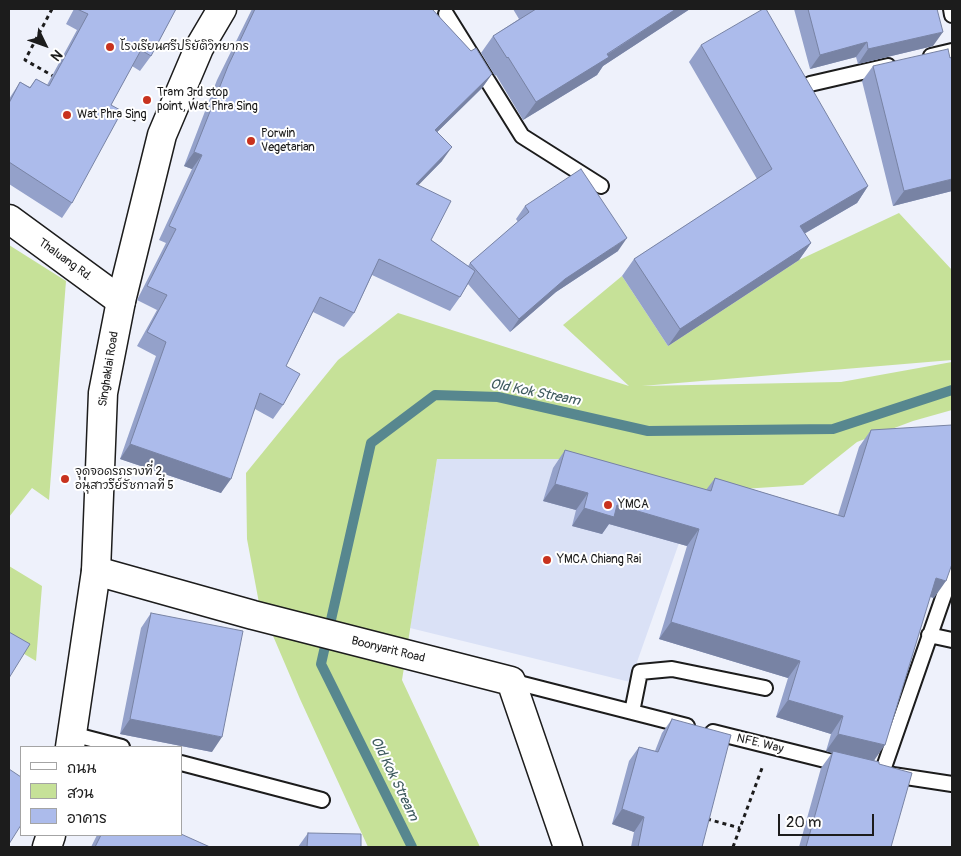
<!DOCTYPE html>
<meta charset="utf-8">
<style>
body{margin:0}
#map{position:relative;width:961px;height:856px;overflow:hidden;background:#eef1fb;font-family:Pangolin,"Playpen Sans Thai",sans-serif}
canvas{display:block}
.frame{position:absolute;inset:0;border:10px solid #1c1c1c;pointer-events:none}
.legend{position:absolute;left:20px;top:746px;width:162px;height:90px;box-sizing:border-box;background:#fff;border:1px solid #a4a4a4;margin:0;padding:6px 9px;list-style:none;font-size:15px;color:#1c1c1c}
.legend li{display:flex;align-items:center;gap:10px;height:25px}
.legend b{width:25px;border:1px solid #a4a4a4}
.north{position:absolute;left:20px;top:20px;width:50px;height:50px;-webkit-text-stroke:4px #fff;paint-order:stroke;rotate:132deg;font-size:14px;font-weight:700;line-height:20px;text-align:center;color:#1c1c1c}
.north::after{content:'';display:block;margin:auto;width:18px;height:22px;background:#1c1c1c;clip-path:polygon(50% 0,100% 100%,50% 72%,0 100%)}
.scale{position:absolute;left:778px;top:814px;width:96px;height:22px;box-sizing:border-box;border:2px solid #1c1c1c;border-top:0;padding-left:6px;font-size:15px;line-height:18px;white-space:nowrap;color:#1c1c1c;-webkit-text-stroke:4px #fff;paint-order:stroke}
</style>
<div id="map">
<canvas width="961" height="856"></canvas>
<div class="frame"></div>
<ul class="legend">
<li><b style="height:6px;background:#fff"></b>ถนน</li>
<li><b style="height:14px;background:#c6e198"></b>สวน</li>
<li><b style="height:14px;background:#acbbeb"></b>อาคาร</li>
</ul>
<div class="north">N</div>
<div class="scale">20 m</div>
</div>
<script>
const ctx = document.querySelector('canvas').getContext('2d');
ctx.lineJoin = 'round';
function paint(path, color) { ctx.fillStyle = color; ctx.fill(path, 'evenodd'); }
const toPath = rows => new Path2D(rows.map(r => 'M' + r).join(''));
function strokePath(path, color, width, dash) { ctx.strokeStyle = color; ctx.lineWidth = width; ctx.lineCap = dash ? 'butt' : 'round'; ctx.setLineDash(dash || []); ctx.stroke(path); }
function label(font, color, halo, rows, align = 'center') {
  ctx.font = font + ' Pangolin,"Playpen Sans Thai",sans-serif'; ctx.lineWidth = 4; ctx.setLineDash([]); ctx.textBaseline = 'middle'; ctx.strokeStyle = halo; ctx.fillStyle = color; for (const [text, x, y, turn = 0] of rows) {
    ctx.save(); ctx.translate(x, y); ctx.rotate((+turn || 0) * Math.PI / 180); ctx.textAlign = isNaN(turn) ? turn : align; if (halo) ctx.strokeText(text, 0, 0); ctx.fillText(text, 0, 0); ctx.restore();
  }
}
const built = toPath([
 [437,459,571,459,697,492,630,682,410,628]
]);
const green = toPath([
 [899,213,952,270,952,360,642,386,841,382,952,362,952,410,913,421,857,442,803,485,697,492,571,459,437,459,402,680,480,847,368,847,300,699,259,603,247,539,246,473,338,360,398,313,629,386,563,325,622,276,668,346,799,260],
 [9,245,66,281,49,500,32,488,9,517],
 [9,566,42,586,36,661,9,645]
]);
const stream = toPath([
 [412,847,321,664,371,443,435,395,498,397,648,431,833,429,952,390]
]);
const path = toPath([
 [52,9,25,60,55,77],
 [118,111,137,121],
 [707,819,740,828],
 [733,847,762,768]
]);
const service = toPath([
 [951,9,952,15],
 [446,14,522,136,601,186],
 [931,56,952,51],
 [810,84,888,66],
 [929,635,952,640],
 [511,681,687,726],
 [632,712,640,672,672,669,765,688],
 [713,732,845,765],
 [72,734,122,747],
 [181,763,322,800],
 [882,773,952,572],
 [893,775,952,784]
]);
const minor = toPath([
 [9,219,121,301],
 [96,571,253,615,511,681,568,847]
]);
const secondary = toPath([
 [70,747,96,571,103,393,121,301,162,135,199,48,222,9],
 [47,847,51,835]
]);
const wall = toPath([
 [74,9,176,9,151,56,140,71,132,66,111,105,72,203,62,218,9,184,9,99,20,82,30,87,36,79,47,85,77,30,66,24],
 [252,9,432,9,492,74,482,88,437,132,442,161,418,185,431,240,468,266,470,263,518,222,516,219,525,206,618,251,556,292,510,332,468,284,460,297,450,311,372,275,354,313,344,327,313,312,286,366,283,405,273,419,255,409,221,493,120,459,156,356,137,346,157,310,137,300,166,243,159,240,192,169,184,166,217,80],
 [513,9,690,9,603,66,597,75,523,120,496,75,495,76,481,53,493,36,519,19],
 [794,9,937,9,933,46,858,64,856,57,810,69],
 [701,45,868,186,857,203,804,234,811,243,799,260,668,346,622,276,634,259,757,179,689,62],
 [873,66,952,191,893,206,862,81],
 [871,430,934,598,930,597,874,760,879,764,891,847,799,847,821,768,832,753,826,751,831,734,776,717,788,678,659,639,687,546,609,524,602,534,572,526,576,510,543,501,553,468,565,450,706,490,715,478,838,515,859,447],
 [151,613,212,752,120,734,141,628],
 [672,719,702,847,631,847,634,832,612,824,629,761,639,747,655,751,662,733],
 [308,833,361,847,298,847],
 [97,835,181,835,210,847,91,847]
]);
const shadedWall = toPath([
 [676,9,690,9,603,66,597,75,523,120,536,102],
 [943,32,933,46,858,64,868,49],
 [867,42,856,57,810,69,820,55],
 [492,74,482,88,425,144,435,130],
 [452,147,442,161,406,198,416,184],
 [194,152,202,155,192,169,184,166],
 [952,179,952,191,893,206,904,191],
 [868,186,857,203,788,243,800,226],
 [627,238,618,251,556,292,510,332,519,319,565,279],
 [811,243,799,260,668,346,680,329],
 [130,444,231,479,221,493,120,459],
 [555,484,588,493,576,510,543,501],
 [617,505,699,529,687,546,609,524,602,534,572,526,584,508],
 [936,578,946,581,934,598,924,595],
 [671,622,800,661,788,678,659,639],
 [788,700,843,716,831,734,776,717],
 [130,719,222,737,212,752,120,734],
 [838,734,885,745,873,762,833,751,832,753,826,751],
 [622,809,644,817,634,832,612,824]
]);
const building = toPath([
 [77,9,176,9,151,56,141,50,111,105,122,111,72,203,9,162,9,103,20,82,30,88,36,79,49,86,88,14,77,9],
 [255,9,432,9,471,51,476,48,492,74,435,130,452,147,416,184,451,201,431,240,475,271,460,297,379,259,354,313,320,297,286,366,300,374,283,405,260,393,231,479,130,444,166,342,147,332,167,295,147,286,176,229,169,226,202,155,194,152,228,66,255,9],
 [536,9,676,9,607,54,609,57,536,102,508,57,507,58,493,36,536,9],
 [763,9,766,9,868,186,800,226,811,243,680,329,634,259,772,169,701,45,763,9],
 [808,9,937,9,943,32,868,49,867,42,820,55,808,9],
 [948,49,950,58,952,57,952,179,904,191,873,66,948,49],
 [581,169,627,238,565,279,519,319,470,263,529,212,525,206,581,169],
 [952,425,952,564,946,581,936,578,885,745,838,734,843,716,788,700,800,661,671,622,699,529,617,505,614,517,584,508,588,493,555,484,565,450,711,491,715,478,844,517,871,430,952,425],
 [151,613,243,631,222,737,130,719,151,613],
 [9,632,30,644,9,678,9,632],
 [672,719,731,735,702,847,638,847,644,817,622,809,639,747,658,752,672,719],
 [833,751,879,762,879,764,912,773,891,847,806,847,833,751],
 [9,769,21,777,21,825,9,844,9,769],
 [308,833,361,834,361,847,307,847,308,833],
 [181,834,210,847,95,847,101,835,181,834]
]);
const markers = [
 [110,47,5,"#c8321e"],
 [147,100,5,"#c8321e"],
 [67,115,5,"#c8321e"],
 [251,141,5,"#c8321e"],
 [65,479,5,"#c8321e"],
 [608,505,5,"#c8321e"],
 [547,560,5,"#c8321e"]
];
const poiNames = [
 ["โรงเรียนศรีปริยัติวิทยากร",120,47],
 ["Tram 3rd stop",157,93],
 ["point, Wat Phra Sing",157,107],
 ["Wat Phra Sing",77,115],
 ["Porwin",261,134],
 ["Vegetarian",261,148],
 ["จุดจอดรถรางที่ 2",75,472],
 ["อนุสาวรีย์รัชกาลที่ 5",75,486],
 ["YMCA",618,505],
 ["YMCA Chiang Rai",557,560]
];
const streetNames = [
 ["Thaluang Rd.",65,260,36],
 ["Singhaklai Road",109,369,-81],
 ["Boonyarit Road",388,650,14],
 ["NFE. Way",760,744,14]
];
const waterNames = [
 ["Old Kok Stream",535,393,11],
 ["Old Kok Stream",394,779,64]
];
paint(built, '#dae1f6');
paint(green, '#c6e198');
strokePath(stream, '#57878f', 10);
strokePath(service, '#1c1c1c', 18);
strokePath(minor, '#1c1c1c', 31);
strokePath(secondary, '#1c1c1c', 31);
strokePath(path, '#1c1c1c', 3, [4, 4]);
strokePath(service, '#fff', 14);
strokePath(minor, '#fff', 28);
strokePath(secondary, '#fff', 28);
paint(wall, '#94a1ca');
paint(shadedWall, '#7883a4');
paint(building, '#acbbeb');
strokePath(building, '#7883a4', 1);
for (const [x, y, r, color] of markers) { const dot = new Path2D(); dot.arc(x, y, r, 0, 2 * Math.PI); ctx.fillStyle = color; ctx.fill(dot); strokePath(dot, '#fff', 2); }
label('12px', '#1c1c1c', '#fff', poiNames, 'left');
label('12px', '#1c1c1c', '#fff', streetNames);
label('italic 14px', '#3f5b5f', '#fff', waterNames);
</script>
